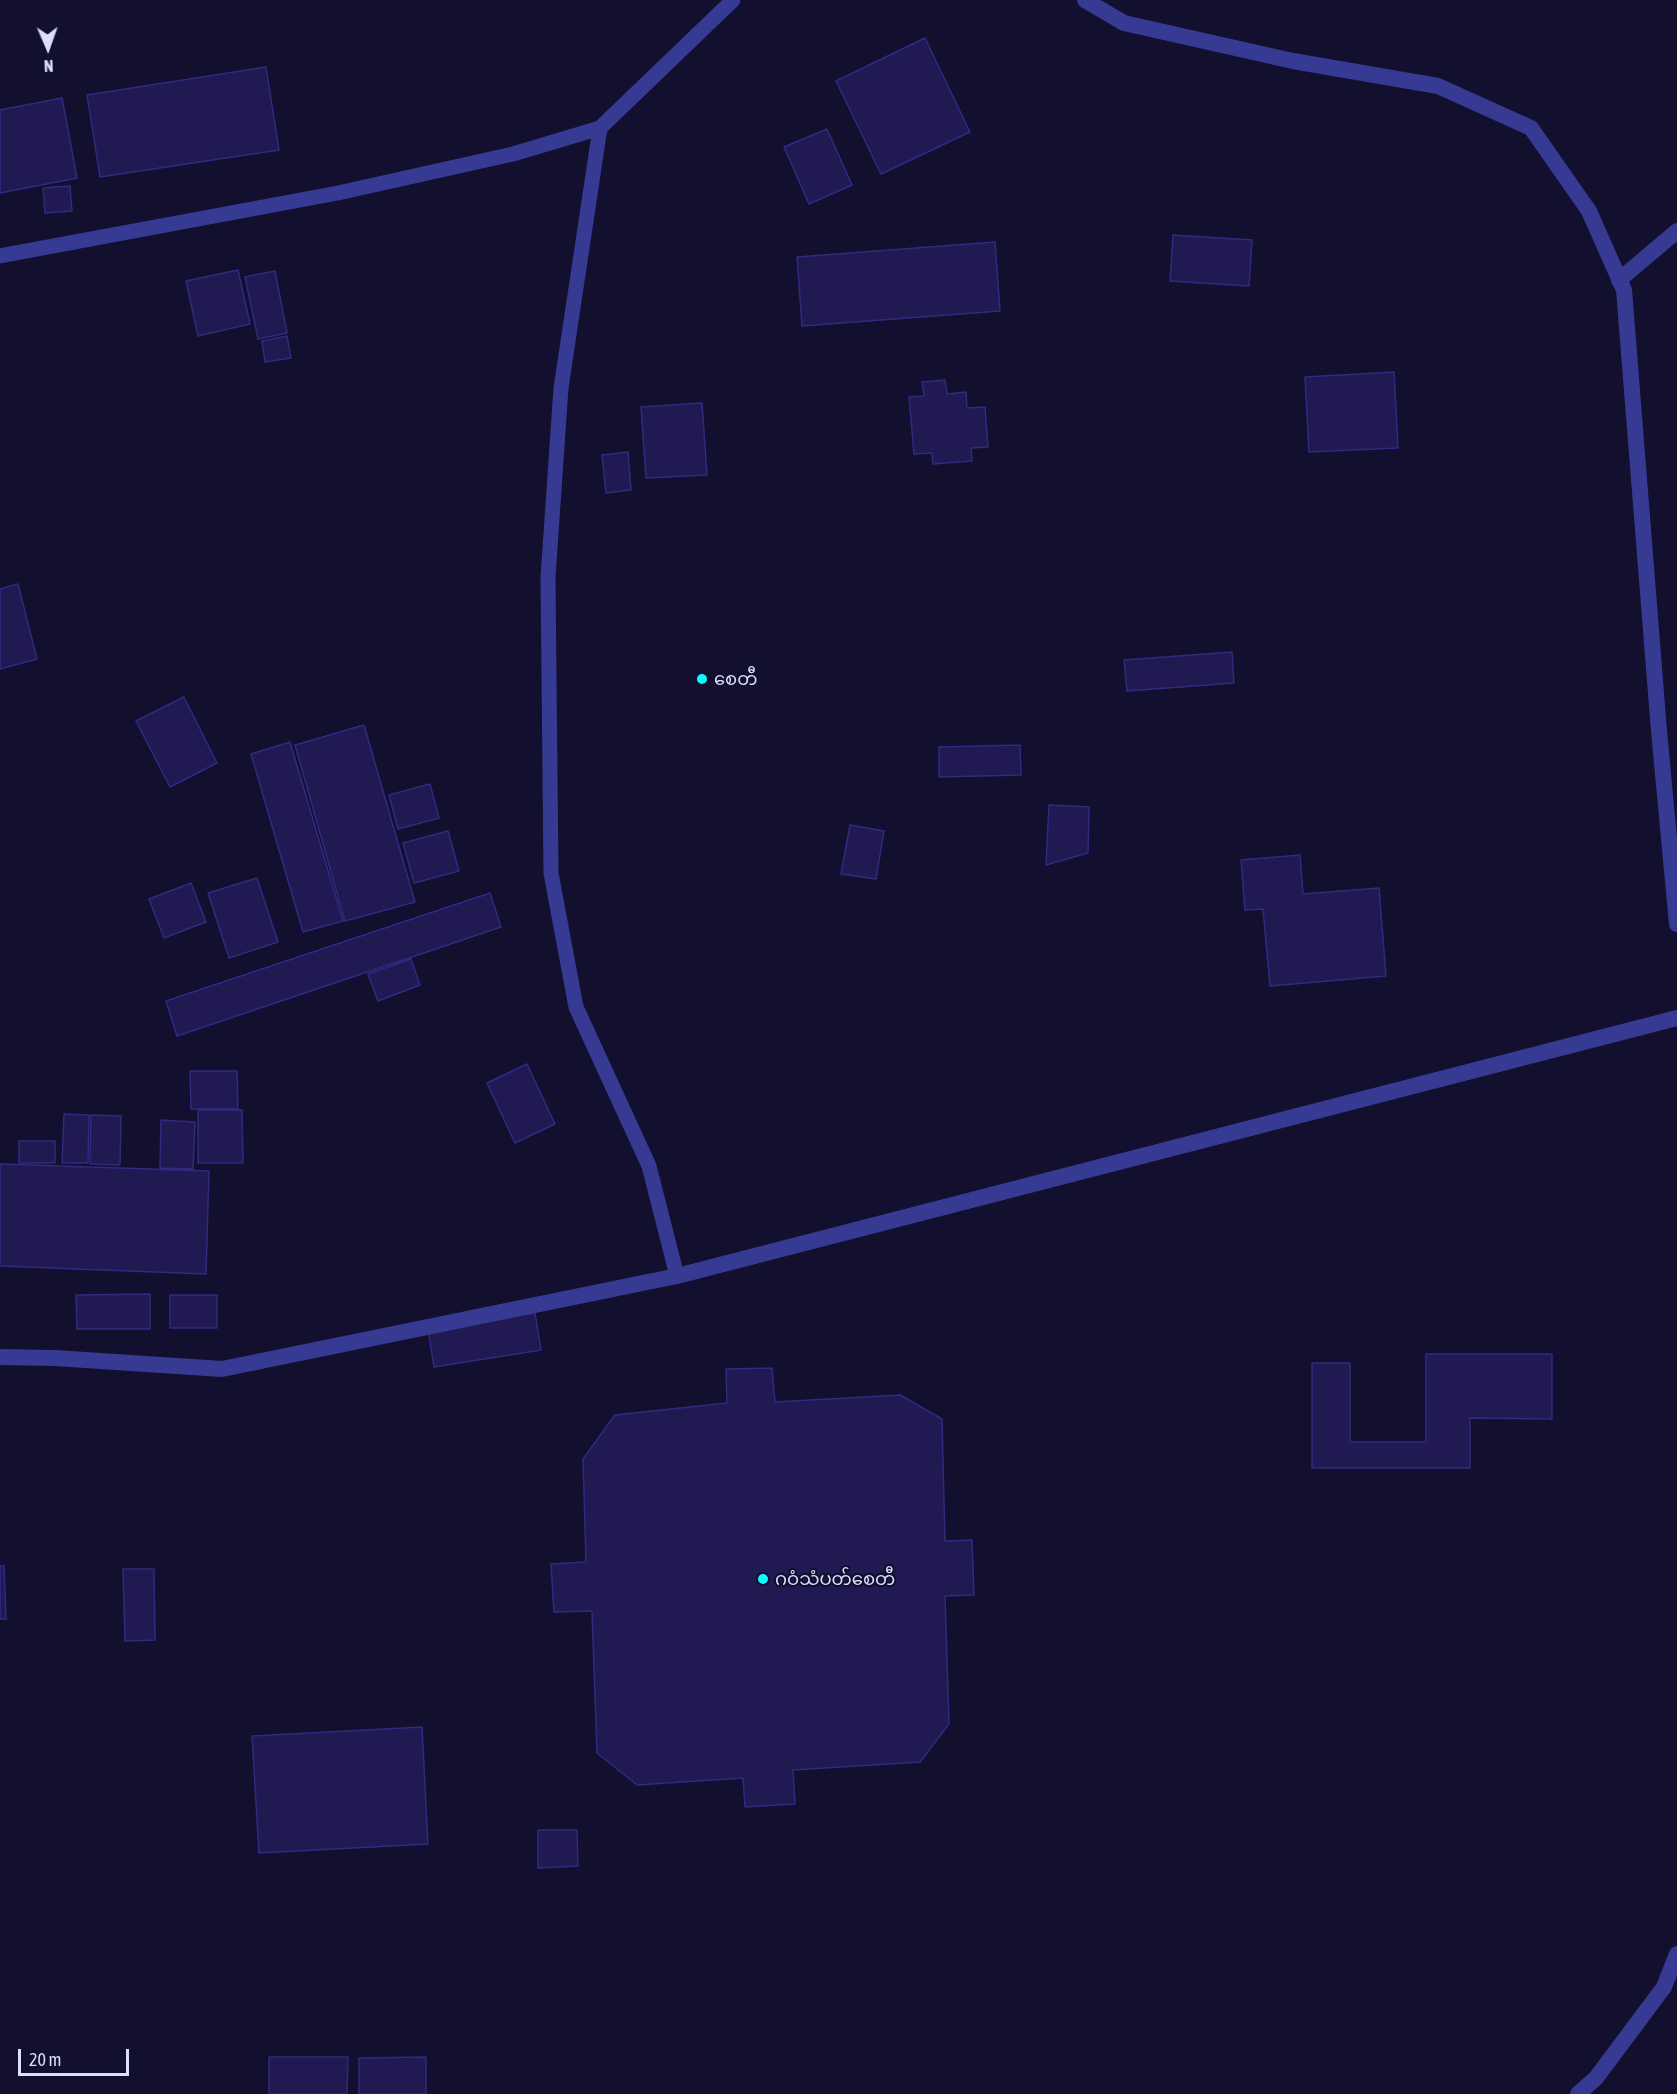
<!DOCTYPE html>
<meta charset="utf-8">
<style>
body{margin:0}
#map{position:relative;width:1677px;height:2094px;overflow:hidden;background:#120f2f;font-family:"Asap Condensed",sans-serif}
canvas{display:block}
.north{position:absolute;left:18px;top:18px;width:60px;height:60px;-webkit-text-stroke:4px #120f2f;paint-order:stroke;rotate:178deg;font-size:16px;font-weight:700;line-height:24px;text-align:center;color:#deddff}
.north::after{content:'';display:block;margin:auto;width:21px;height:27px;background:#deddff;clip-path:polygon(50% 0,100% 100%,50% 72%,0 100%)}
.scale{position:absolute;left:18px;top:2049px;width:111px;height:27px;box-sizing:border-box;border:3px solid #deddff;border-top:0;padding-left:8px;font-size:18px;line-height:21px;white-space:nowrap;color:#deddff;-webkit-text-stroke:4px #120f2f;paint-order:stroke}
</style>
<div id="map">
<canvas width="1677" height="2094"></canvas>
<div class="north">N</div>
<div class="scale">20 m</div>
</div>
<script>
const ctx = document.querySelector('canvas').getContext('2d');
ctx.lineJoin = 'round';
function paint(path, color) { ctx.fillStyle = color; ctx.fill(path, 'evenodd'); }
const toPath = rows => new Path2D(rows.map(r => 'M' + r).join(''));
function strokePath(path, color, width, dash) { ctx.strokeStyle = color; ctx.lineWidth = width; ctx.lineCap = dash ? 'butt' : 'round'; ctx.setLineDash(dash || []); ctx.stroke(path); }
function label(font, color, halo, rows, align = 'center') {
  ctx.font = font + ' "Asap Condensed","Noto Sans Myanmar",sans-serif'; ctx.lineWidth = 4.5; ctx.setLineDash([]); ctx.textBaseline = 'middle'; ctx.strokeStyle = halo; ctx.fillStyle = color; for (const [text, x, y, turn = 0] of rows) {
    ctx.save(); ctx.translate(x, y); ctx.rotate((+turn || 0) * Math.PI / 180); ctx.textAlign = isNaN(turn) ? turn : align; if (halo) ctx.strokeText(text, 0, 0); ctx.fillText(text, 0, 0); ctx.restore();
  }
}
const building = toPath([
 [925,38,970,132,881,174,836,81,925,38],
 [266,67,279,150,100,177,87,95,266,67],
 [62,98,77,178,0,193,0,110,62,98],
 [827,129,852,185,809,204,784,147,827,129],
 [70,186,72,211,45,213,43,188,70,186],
 [1173,235,1252,240,1249,286,1170,281,1173,235],
 [995,242,1000,311,802,326,797,257,995,242],
 [238,270,250,324,198,336,186,281,238,270],
 [275,271,287,333,258,339,245,277,275,271],
 [287,336,291,358,265,362,262,341,287,336],
 [1394,372,1398,448,1309,452,1305,377,1394,372],
 [945,380,947,394,966,392,967,408,985,407,988,447,971,448,972,461,933,464,932,453,914,454,909,397,924,396,922,382,945,380],
 [702,403,707,475,646,478,641,407,702,403],
 [628,452,631,490,606,493,602,455,628,452],
 [18,584,37,659,0,669,0,589,18,584],
 [1232,652,1234,683,1127,691,1124,660,1232,652],
 [184,697,217,763,170,787,136,721,184,697],
 [364,725,415,902,345,921,295,745,364,725],
 [290,742,343,921,303,932,251,754,290,742],
 [1020,745,1021,775,939,777,939,747,1020,745],
 [430,784,439,818,398,829,389,795,430,784],
 [1049,805,1089,807,1088,853,1046,865,1049,805],
 [850,825,884,831,876,879,841,874,850,825],
 [448,831,459,871,414,883,403,843,448,831],
 [1300,855,1303,894,1379,888,1386,976,1270,986,1263,909,1245,910,1241,860,1300,855],
 [257,878,278,942,229,958,208,893,257,878],
 [191,883,206,922,164,938,149,899,191,883],
 [490,893,501,927,177,1036,166,1001,490,893],
 [411,959,420,985,378,1001,368,974,411,959],
 [527,1064,555,1124,515,1143,487,1083,527,1064],
 [190,1071,237,1071,238,1109,191,1109,190,1071],
 [198,1110,242,1110,243,1163,198,1163,198,1110],
 [64,1114,89,1115,88,1163,62,1163,64,1114],
 [91,1115,121,1116,120,1165,90,1164,91,1115],
 [161,1120,195,1122,193,1169,160,1168,161,1120],
 [19,1141,55,1141,55,1163,19,1163,19,1141],
 [0,1164,209,1171,206,1274,0,1266,0,1164],
 [150,1294,150,1329,77,1329,76,1295,150,1294],
 [170,1295,217,1295,217,1328,170,1328,170,1295],
 [535,1313,541,1350,434,1367,428,1329,535,1313],
 [1426,1354,1552,1354,1552,1419,1470,1418,1470,1468,1312,1468,1312,1363,1350,1363,1350,1442,1426,1442,1426,1354],
 [772,1368,775,1402,900,1395,942,1419,945,1541,972,1540,974,1595,945,1596,949,1724,920,1762,793,1770,795,1804,745,1807,743,1778,637,1785,597,1753,592,1611,554,1612,551,1564,586,1562,583,1459,615,1415,727,1403,726,1369,772,1368],
 [0,1566,4,1566,6,1619,0,1619,0,1566],
 [123,1569,154,1569,155,1640,125,1641,123,1569],
 [422,1727,428,1844,259,1853,252,1736,422,1727],
 [538,1830,577,1830,578,1866,538,1868,538,1830],
 [269,2057,348,2057,347,2094,269,2094,269,2057],
 [426,2057,426,2094,359,2094,359,2058,426,2057]
]);
const service = toPath([
 [600,128,561,388,548,577,551,873,576,1007,649,1166,677,1276],
 [0,256,338,193,513,154,600,128,733,0]
]);
const minor = toPath([
 [1085,0,1124,23,1293,61,1438,86,1531,128,1589,211,1624,290,1659,731,1677,924],
 [1619,280,1677,231],
 [1578,2094,1596,2078,1664,1987,1677,1954]
]);
const tertiary = toPath([
 [0,1357,55,1358,222,1369,677,1276,1677,1018]
]);
const markers = [
 [702,679,6,"#09fbff"],
 [763,1579,6,"#09fbff"]
];
const poiNames = [
 ["စေတီ",714,679],
 ["ဂဝံသံပတ်စေတီ",775,1579]
];
paint(building, '#201952');
strokePath(building, '#332980', 1.5);
strokePath(service, '#363a92', 15);
strokePath(minor, '#363a92', 16);
strokePath(tertiary, '#363a92', 16);
for (const [x, y, r, color] of markers) { const dot = new Path2D(); dot.arc(x, y, r, 0, 2 * Math.PI); ctx.fillStyle = color; ctx.fill(dot); strokePath(dot, '#120f2f', 2); }
label('18px', '#deddff', '#120f2f', poiNames, 'left');
</script>
